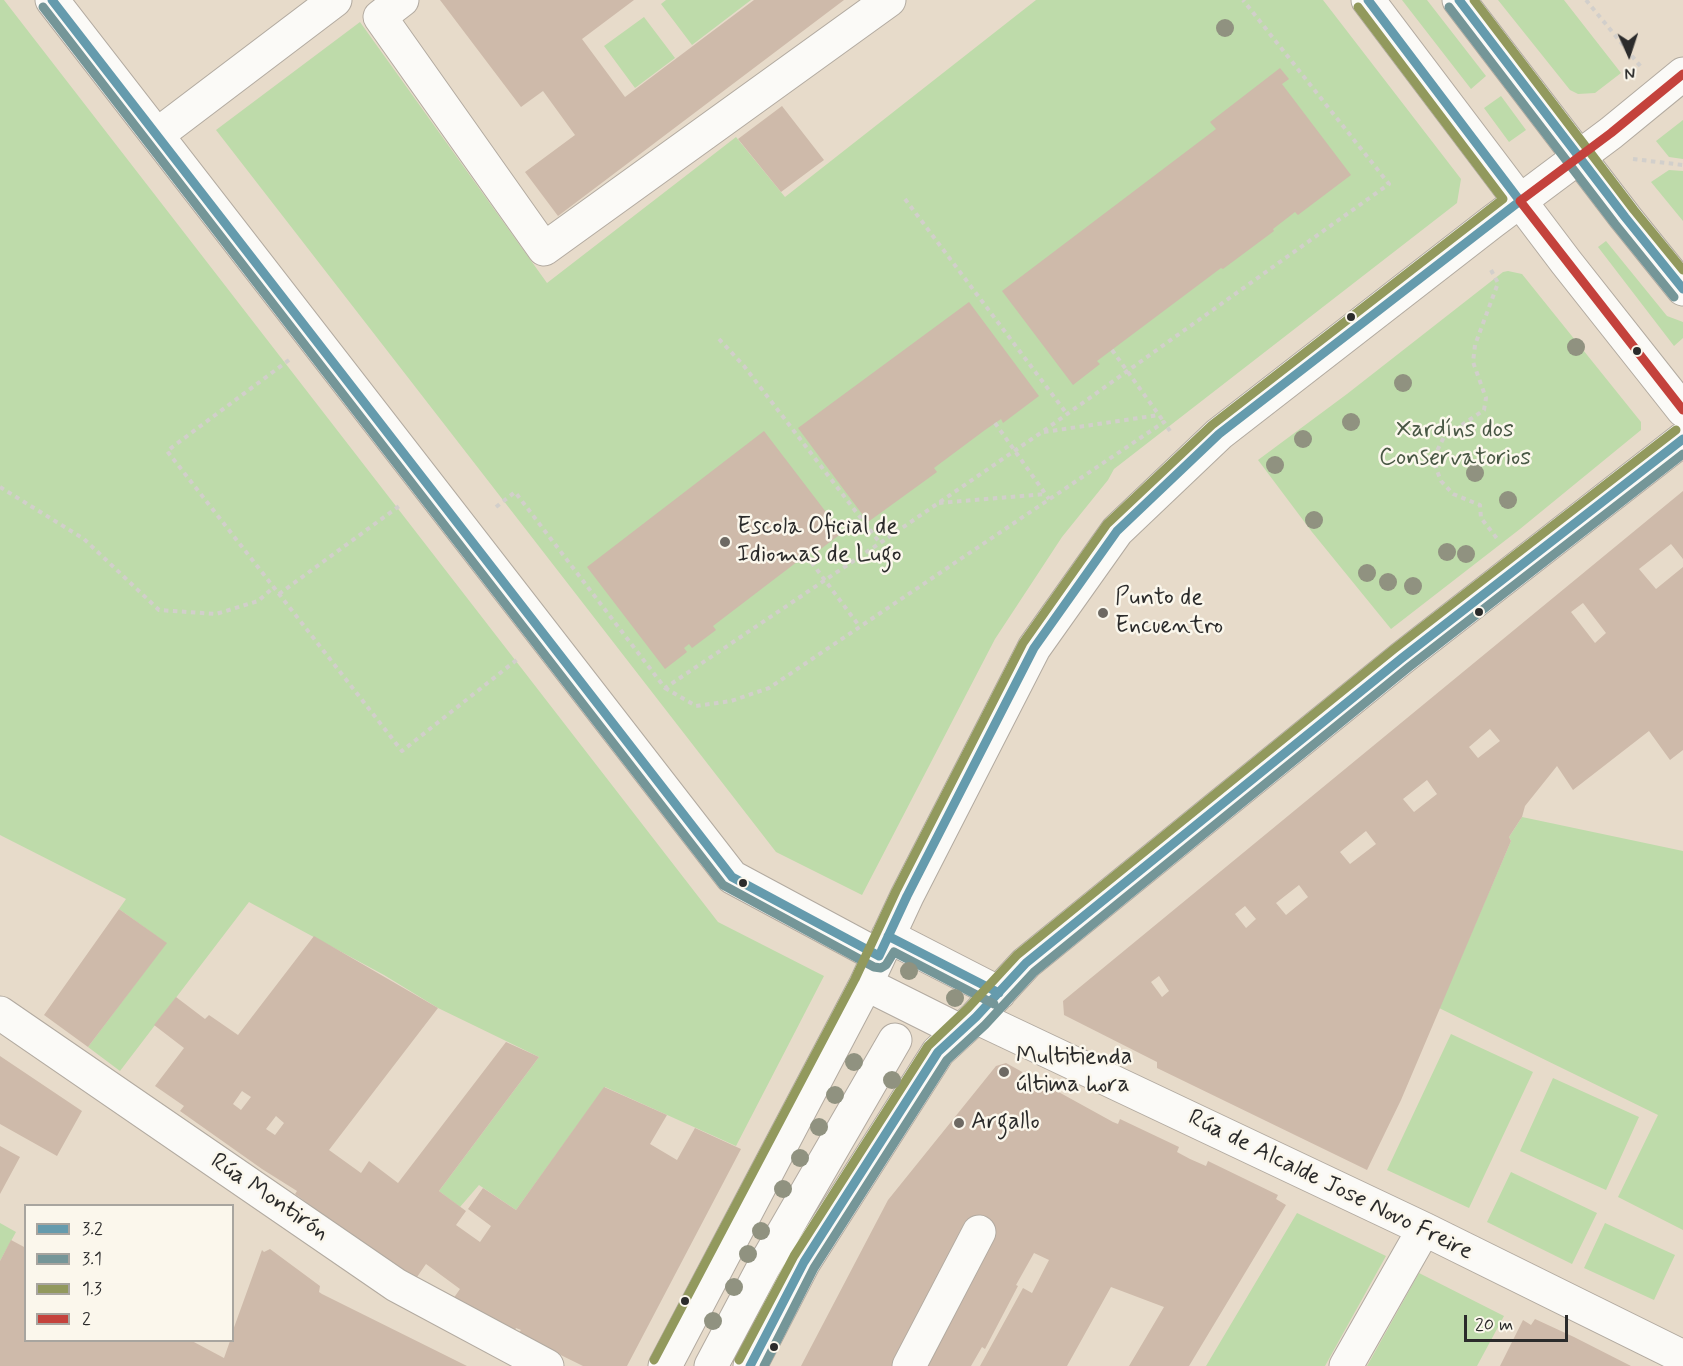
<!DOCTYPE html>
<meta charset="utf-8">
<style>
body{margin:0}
#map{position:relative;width:1683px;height:1366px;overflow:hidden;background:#e7dbca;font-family:Mynerve,sans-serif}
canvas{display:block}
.legend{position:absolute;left:24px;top:1204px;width:210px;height:138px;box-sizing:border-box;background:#fbf7ec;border:2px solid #a8a59f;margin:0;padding:8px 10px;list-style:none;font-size:18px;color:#2b2b2b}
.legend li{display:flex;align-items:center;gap:12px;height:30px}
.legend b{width:30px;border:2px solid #a8a59f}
.north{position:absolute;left:1599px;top:24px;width:60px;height:60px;-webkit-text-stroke:4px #fbf7ec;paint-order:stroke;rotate:177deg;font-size:16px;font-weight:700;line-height:24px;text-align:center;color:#2b2b2b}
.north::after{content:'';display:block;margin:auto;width:21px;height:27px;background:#2b2b2b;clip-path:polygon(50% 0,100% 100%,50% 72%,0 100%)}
.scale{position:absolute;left:1464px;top:1315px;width:104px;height:27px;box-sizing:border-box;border:3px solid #2b2b2b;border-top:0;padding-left:8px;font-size:18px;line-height:21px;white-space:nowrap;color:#2b2b2b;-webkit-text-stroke:4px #fbf7ec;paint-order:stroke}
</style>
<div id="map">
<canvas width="1683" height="1366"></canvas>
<ul class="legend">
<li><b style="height:8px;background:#659bad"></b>3.2</li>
<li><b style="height:8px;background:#759698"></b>3.1</li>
<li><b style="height:8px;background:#92995d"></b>1.3</li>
<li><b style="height:8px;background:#c4423c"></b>2</li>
</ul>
<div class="north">N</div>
<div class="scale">20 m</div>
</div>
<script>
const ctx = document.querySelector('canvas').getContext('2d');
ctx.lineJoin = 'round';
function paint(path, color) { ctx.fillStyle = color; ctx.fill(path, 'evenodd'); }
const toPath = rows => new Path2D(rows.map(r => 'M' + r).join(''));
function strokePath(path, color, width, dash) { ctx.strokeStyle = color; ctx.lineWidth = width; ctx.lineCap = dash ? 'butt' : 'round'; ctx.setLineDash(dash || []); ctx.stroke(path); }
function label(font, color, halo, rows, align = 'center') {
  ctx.font = font + ' Mynerve,sans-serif'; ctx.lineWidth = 5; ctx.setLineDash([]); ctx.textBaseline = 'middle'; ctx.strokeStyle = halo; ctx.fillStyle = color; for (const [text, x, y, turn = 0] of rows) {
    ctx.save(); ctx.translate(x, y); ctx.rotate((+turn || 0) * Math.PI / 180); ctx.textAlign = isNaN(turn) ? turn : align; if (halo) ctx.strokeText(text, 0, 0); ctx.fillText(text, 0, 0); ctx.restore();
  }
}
const green = toPath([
 [0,0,4,0,718,922,824,976,736,1146,605,1087,516,1210,479,1185,460,1207,439,1191,539,1057,438,1008,384,975,249,902,120,1071,88,1047,166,943,119,909,126,899,0,835],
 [666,0,751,0,692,45,661,4],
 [1036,0,1323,0,1461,179,1457,203,1114,469,1108,480,1062,537,995,639,862,895,776,852,216,130,360,22,547,283,736,137,785,197],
 [1402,0,1427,0,1486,76,1471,89],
 [1498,0,1564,0,1621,73,1595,93,1578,94,1570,90],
 [644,17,675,58,635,88,604,46],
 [1501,96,1526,130,1509,142,1484,108],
 [1683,120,1683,159,1669,157,1656,141],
 [1669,170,1683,171,1683,221,1651,182],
 [1606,241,1667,316,1683,322,1683,338,1674,346,1598,247],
 [1508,271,1522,274,1641,422,1641,430,1520,529,1391,629,1312,532,1258,460,1347,394,1503,272],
 [1522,817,1683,851,1683,1230,1618,1197,1658,1115,1439,1008,1511,841,1509,837],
 [1451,1034,1533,1072,1469,1208,1387,1170],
 [1553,1078,1639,1117,1606,1190,1520,1151],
 [1511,1172,1597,1213,1572,1264,1487,1222],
 [1297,1213,1386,1256,1325,1366,1206,1366],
 [0,1223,16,1232,0,1261],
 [1605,1223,1675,1255,1654,1300,1584,1268],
 [1419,1273,1504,1316,1477,1366,1367,1366]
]);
const building = toPath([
 [440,0,634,0,582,39,625,97,754,0,844,0,558,216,525,172,575,135,543,91,521,107],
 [1280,68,1289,79,1282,84,1351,175,1298,215,1295,212,1273,229,1274,231,1223,269,1221,268,1097,361,1100,364,1073,385,1002,291,1216,129,1210,122],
 [782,106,824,160,781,192,738,139],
 [969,302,1039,396,1003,423,1001,419,985,430,934,468,937,472,868,522,798,428],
 [764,431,842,533,814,554,812,551,806,555,713,626,716,630,692,648,689,644,684,648,687,652,665,669,587,567],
 [1683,491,1683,559,1671,544,1639,569,1656,589,1683,567,1683,750,1670,760,1649,731,1573,790,1557,766,1525,806,1522,817,1509,837,1511,841,1401,1100,1367,1170,1157,1068,1157,1062,1064,1015,1063,1001],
 [1583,603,1606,633,1595,643,1571,612],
 [1490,729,1500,741,1478,758,1469,747],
 [1427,780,1437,794,1414,812,1403,799],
 [1366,831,1376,844,1350,864,1340,852],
 [1299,885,1308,897,1286,915,1276,903],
 [1245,906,1256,919,1246,928,1235,914],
 [1159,976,1169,991,1162,997,1151,982],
 [119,909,167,943,88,1047,44,1015],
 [314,936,438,1008,329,1150,361,1173,369,1161,398,1183,506,1042,539,1057,439,1191,466,1211,456,1225,480,1242,491,1226,468,1209,483,1188,516,1210,604,1087,667,1115,650,1144,677,1160,695,1128,741,1149,627,1366,583,1366,518,1334,521,1330,516,1328,514,1332,453,1299,460,1289,426,1264,417,1277,410,1279,295,1194,297,1191,262,1169,180,1111,184,1106,155,1086,184,1048,154,1025,176,997,205,1019,209,1015,238,1035],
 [242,1091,251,1097,241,1110,233,1104],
 [276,1116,284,1123,275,1135,266,1129],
 [0,1056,82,1111,57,1156,0,1124],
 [1006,1063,1113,1122,1118,1124,1120,1119,1179,1147,1177,1152,1190,1159,1206,1166,1208,1161,1278,1195,1276,1199,1286,1205,1189,1366,1129,1366,1164,1307,1111,1287,1067,1366,980,1366,1023,1288,1032,1293,1049,1260,1034,1253,1016,1285,1018,1286,985,1349,982,1347,971,1366,801,1366,888,1200,996,1066],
 [0,1146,20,1157,0,1194],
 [11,1240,26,1248,26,1341,192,1341,224,1358,230,1341,232,1341,232,1333,262,1250,264,1252,270,1249,320,1286,319,1292,322,1294,467,1366,0,1366,0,1261],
 [1535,1319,1574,1337,1631,1366,1500,1366,1523,1320,1531,1325]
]);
const path = toPath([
 [1586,0,1641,67],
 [1633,159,1683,165],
 [905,199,1067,414],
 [1491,270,1498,283,1475,345,1473,362,1486,398,1484,410,1444,437,1437,451,1436,468,1441,481,1453,494,1480,505,1481,518,1499,541],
 [719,339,744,366,880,543],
 [289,360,167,451,402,751,519,658],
 [1044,432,1159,415],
 [0,487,84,539,159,610,216,614,258,601,274,587],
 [939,503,1046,494],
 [496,507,515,492,665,688,880,543,1042,432,1389,184,1243,0],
 [279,594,402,504],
 [665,688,696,706,731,701,769,688,1164,422,1170,431]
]);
const minor = toPath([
 [52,0,732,877,879,956],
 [402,0,380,17,544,249,889,0],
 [1368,0,1566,262,1683,410],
 [1459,0,1625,217,1683,289],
 [157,135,335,0],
 [888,936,999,993],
 [866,984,960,1031],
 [0,1013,396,1285,547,1366],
 [976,1017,1424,1229,1683,1357],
 [665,1366,866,984,907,896,1034,648,1117,531,1219,434,1492,222,1611,133,1683,74],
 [711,1366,763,1268,895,1040],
 [750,1366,804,1262,938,1052,976,1017,1026,963,1402,658,1683,439],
 [909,1366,979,1232],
 [1346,1366,1424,1229]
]);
const pathBridge = toPath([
 [1112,350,1164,422],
 [995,423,1049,499],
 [806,555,860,627]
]);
const bus1 = toPath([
 [52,0,732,877,879,956],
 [1459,0,1625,217,1683,289],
 [888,936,999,993],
 [879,956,907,896,1034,648,1117,531,1219,434,1520,201,1368,0],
 [750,1366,804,1262,938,1052,976,1017,1026,963,1402,658,1683,439]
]);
const bus2 = toPath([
 [43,7,723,885,874,967,881,968,886,965,894,952,994,1004],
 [1449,7,1615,224,1674,297],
 [764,1366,814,1268,947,1060,985,1025,1034,972,1409,667,1683,454]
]);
const bus3 = toPath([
 [1474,0,1634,210,1683,270],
 [654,1360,855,979,896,891,1023,643,1107,524,1212,425,1503,199,1358,7],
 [739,1360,794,1256,928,1046,968,1008,1017,955,1394,649,1676,430]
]);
const bus4 = toPath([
 [1683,74,1611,133,1520,201,1683,410]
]);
const trees = [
 [1225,28],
 [1576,347],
 [1403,383],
 [1351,422],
 [1303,439],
 [1275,465],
 [1475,473],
 [1508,500],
 [1314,520],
 [1447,552],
 [1466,554],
 [1367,573],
 [1388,582],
 [1413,586],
 [909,971],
 [955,998],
 [854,1062],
 [892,1080],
 [835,1095],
 [819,1127],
 [800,1158],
 [783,1189],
 [761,1231],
 [748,1254],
 [734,1287],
 [713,1321]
];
const markers = [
 [1351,317,5,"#2b2b2b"],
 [1637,351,5,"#2b2b2b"],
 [725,542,6,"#6d6963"],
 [1479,612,5,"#2b2b2b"],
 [1103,613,6,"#6d6963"],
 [743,883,5,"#2b2b2b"],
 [1004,1072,6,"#6d6963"],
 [959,1123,6,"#6d6963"],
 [685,1301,5,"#2b2b2b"],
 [774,1347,5,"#2b2b2b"]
];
const parkNames = [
 ["Xardíns dos",1455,431],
 ["Conservatorios",1455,459]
];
const poiNames = [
 ["Escola Oficial de",737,528],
 ["Idiomas de Lugo",737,556],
 ["Punto de",1115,599],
 ["Encuentro",1115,627],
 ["Multitienda",1016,1058],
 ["última hora",1016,1086],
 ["Argallo",971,1123]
];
const streetNames = [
 ["Rúa de Alcalde Jose Novo Freire",1330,1186,26],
 ["Rúa Montirón",269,1198,34]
];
paint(green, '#bedbaa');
paint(building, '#cebaaa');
strokePath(minor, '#b2aaa0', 35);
strokePath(path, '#d2cfcb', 4, [4.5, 4.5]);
strokePath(minor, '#fbfaf7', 33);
strokePath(pathBridge, '#d2cfcb', 4, [4.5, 4.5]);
strokePath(bus1, '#659bad', 9);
strokePath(bus2, '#759698', 9);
strokePath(bus3, '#92995d', 9);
strokePath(bus4, '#c4423c', 9);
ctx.fillStyle = '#909280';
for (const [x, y] of trees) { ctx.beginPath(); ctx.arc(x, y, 9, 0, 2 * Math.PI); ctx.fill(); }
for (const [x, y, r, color] of markers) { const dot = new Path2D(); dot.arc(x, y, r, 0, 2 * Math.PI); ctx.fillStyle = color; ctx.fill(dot); strokePath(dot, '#fbf7ec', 2); }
label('24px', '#485744', '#fbf7ec', parkNames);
label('24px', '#2b2b2b', '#fbf7ec', poiNames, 'left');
label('24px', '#2b2b2b', '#fbf7ec', streetNames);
</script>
